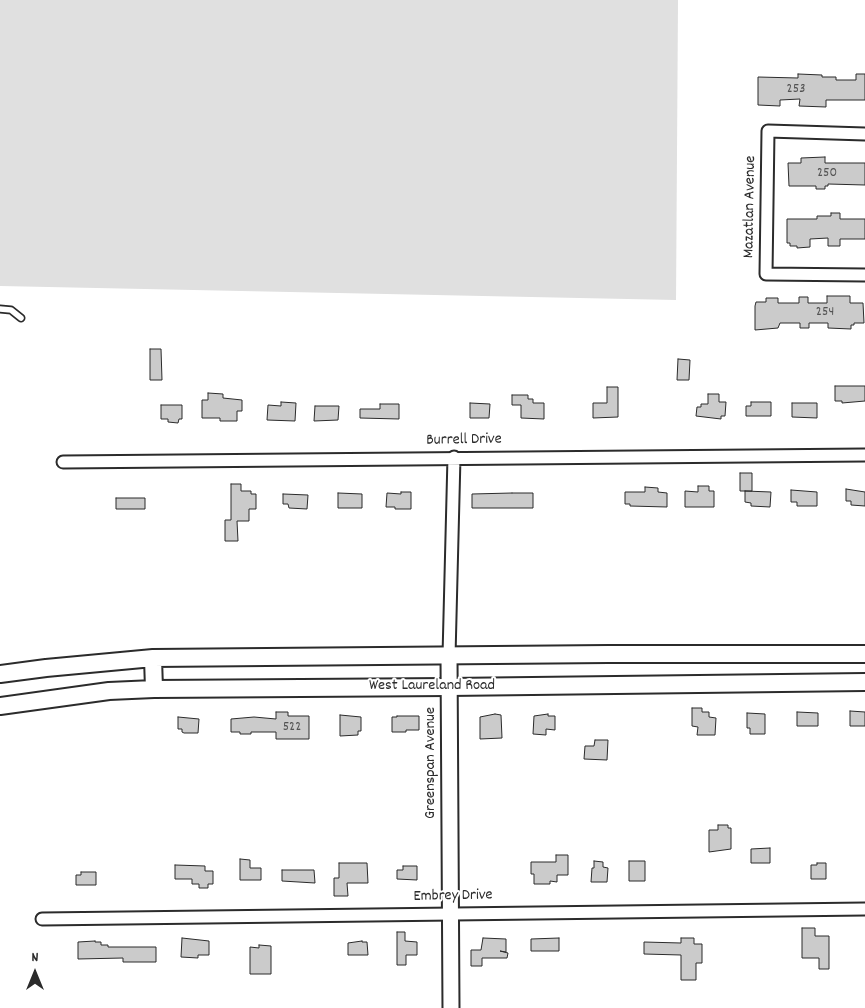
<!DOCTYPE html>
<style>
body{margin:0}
#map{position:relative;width:865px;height:1008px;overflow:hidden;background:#fff;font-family:Dekko,sans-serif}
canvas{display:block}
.north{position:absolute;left:10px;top:948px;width:50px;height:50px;-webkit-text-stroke:4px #fff;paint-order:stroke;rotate:0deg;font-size:14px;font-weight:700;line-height:20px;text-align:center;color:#2b2b2b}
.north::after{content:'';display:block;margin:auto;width:18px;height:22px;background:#2b2b2b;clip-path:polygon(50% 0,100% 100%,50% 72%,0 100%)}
</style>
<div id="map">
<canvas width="865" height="1008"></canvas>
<div class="north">N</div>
</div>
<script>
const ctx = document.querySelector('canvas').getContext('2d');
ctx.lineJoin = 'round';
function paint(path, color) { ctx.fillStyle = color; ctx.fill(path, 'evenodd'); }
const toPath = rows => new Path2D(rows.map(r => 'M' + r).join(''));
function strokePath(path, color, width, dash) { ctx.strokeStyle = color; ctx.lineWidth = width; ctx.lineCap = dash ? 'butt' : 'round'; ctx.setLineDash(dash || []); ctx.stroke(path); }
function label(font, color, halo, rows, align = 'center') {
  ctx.font = font + ' Dekko,sans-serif'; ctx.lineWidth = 4; ctx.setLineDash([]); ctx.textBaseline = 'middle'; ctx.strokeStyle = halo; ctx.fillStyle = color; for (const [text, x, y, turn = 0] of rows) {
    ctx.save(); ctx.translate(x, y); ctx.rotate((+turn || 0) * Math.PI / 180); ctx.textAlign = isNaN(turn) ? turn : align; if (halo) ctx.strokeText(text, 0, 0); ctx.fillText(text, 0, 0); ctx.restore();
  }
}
const green = toPath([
 [0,0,678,0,676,300,0,286]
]);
const building = toPath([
 [798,74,822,75,822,77,836,77,836,80,856,80,856,74,865,74,865,100,826,100,826,107,799,106,800,99,780,100,780,106,758,105,758,77,798,78,798,74],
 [825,157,825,163,865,163,865,185,828,184,828,186,825,186,825,189,816,189,816,186,789,186,788,163,801,163,801,158,825,157],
 [831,213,840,213,840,219,865,219,865,239,840,239,840,246,828,246,828,238,810,239,810,247,797,248,797,246,790,246,790,243,787,243,787,219,817,219,817,216,831,216,831,213],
 [827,296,850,296,850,303,863,303,864,323,854,323,854,325,851,325,851,329,828,328,828,323,809,323,809,328,800,328,800,323,780,323,778,328,755,330,755,306,756,302,766,302,766,298,778,298,778,303,799,303,799,297,808,297,808,303,827,303,827,296],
 [150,349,161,349,162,380,150,380,150,349],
 [678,359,690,360,689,380,677,380,678,359],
 [835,386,865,386,865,401,842,403,842,401,835,401,835,386],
 [607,387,618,387,618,417,593,418,593,403,607,403,607,387],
 [208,393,223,394,223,398,242,400,242,411,237,411,237,421,220,421,220,418,202,418,202,400,208,400,208,393],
 [708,394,719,394,719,402,726,402,725,416,721,416,721,419,696,416,697,407,701,407,701,404,708,404,708,394],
 [512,395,528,395,528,399,533,399,533,403,544,403,544,419,521,418,521,405,512,405,512,395],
 [281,402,296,403,295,421,267,420,268,405,281,406,281,402],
 [751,402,771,402,771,416,746,416,746,406,751,406,751,402],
 [470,403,490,404,489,418,470,418,470,403],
 [792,403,817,403,817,418,792,417,792,403],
 [380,404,399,404,399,419,360,418,360,409,380,409,380,404],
 [161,405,182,405,182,419,179,419,178,423,168,422,168,419,161,419,161,405],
 [315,406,339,406,338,420,314,421,315,406],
 [740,473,752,473,752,491,740,491,740,473],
 [231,484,241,484,241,491,251,491,251,494,256,494,256,509,249,509,249,521,237,521,238,541,225,541,225,520,231,520,231,484],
 [698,486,709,486,709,491,714,491,714,507,685,507,685,491,698,492,698,486],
 [645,487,658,488,658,492,667,493,667,507,630,506,630,504,625,504,625,492,645,492,645,487],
 [846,489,865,492,865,506,851,505,851,501,846,501,846,489],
 [791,490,817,492,817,506,797,506,797,502,791,502,791,490],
 [745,491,771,492,770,507,751,506,751,503,745,502,745,491],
 [401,492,411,492,411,509,395,509,395,507,386,507,387,493,401,494,401,492],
 [338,493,362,494,362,508,338,508,338,493],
 [512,493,533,493,533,508,472,508,472,494,512,493],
 [283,494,308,495,307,509,289,508,288,504,283,504,283,494],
 [116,498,145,498,145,509,116,509,116,498],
 [692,708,702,708,702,712,709,712,709,717,716,718,715,735,697,735,698,727,692,726,692,708],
 [850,711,865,712,865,726,850,726,850,711],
 [276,712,288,712,288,716,309,716,309,739,276,739,276,732,251,732,251,734,240,734,240,732,231,732,231,719,254,717,276,719,276,712],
 [797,712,818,713,818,726,797,726,797,712],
 [747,713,765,714,765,734,750,734,750,728,747,728,747,713],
 [495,714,501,715,502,738,480,739,480,717,495,714],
 [548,714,548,716,555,716,555,730,546,729,546,735,533,734,534,716,548,714],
 [340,715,361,717,361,731,358,731,358,735,340,736,340,715],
 [397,716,419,716,419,730,406,730,406,732,392,732,392,717,397,717,397,716],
 [178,717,199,719,198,733,184,733,182,732,182,729,178,729,178,717],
 [595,740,608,740,607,760,584,759,585,746,594,746,595,740],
 [718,825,728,825,728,828,731,828,731,849,709,852,709,830,718,830,718,825],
 [770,848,770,863,751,863,751,849,770,848],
 [556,855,568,855,568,875,557,875,557,882,550,881,550,884,534,884,534,874,531,874,531,862,556,862,556,855],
 [240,859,250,860,250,868,261,868,261,880,240,880,240,859],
 [594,861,603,862,603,867,608,868,607,882,591,882,592,868,594,868,594,861],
 [629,861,645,861,645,881,629,881,629,861],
 [339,863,367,863,368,883,347,883,348,896,334,896,334,878,339,878,339,863],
 [817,863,826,863,826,879,811,879,811,865,817,865,817,863],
 [175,865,205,866,205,871,213,871,213,884,208,884,208,888,199,888,199,884,192,884,192,879,175,879,175,865],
 [403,866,417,866,417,880,397,879,397,870,403,870,403,866],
 [282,870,314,870,315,883,282,881,282,870],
 [81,872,96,872,96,885,76,885,76,875,81,875,81,872],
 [802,928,815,928,815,936,829,936,829,969,819,969,819,958,802,958,802,928],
 [397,932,405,932,405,941,417,942,417,955,406,955,406,965,397,965,397,932],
 [182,938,209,941,209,955,198,955,198,958,181,957,182,938],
 [483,938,506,939,506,952,500,951,508,953,507,958,482,958,482,966,471,966,471,950,481,950,483,938],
 [559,938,559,951,531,951,531,939,559,938],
 [681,938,694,938,694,944,702,944,702,963,696,963,696,980,681,980,681,955,644,954,644,942,681,943,681,938],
 [95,941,95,942,101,942,101,945,108,945,108,947,156,947,156,962,123,962,123,958,78,959,78,942,95,941],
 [362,941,362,942,367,942,368,955,348,955,348,943,362,941],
 [259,945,271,946,271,974,250,974,250,947,259,948,259,945]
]);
const service = toPath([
 [0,309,11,310,21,318]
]);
const minor = toPath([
 [865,134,768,131,766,274,865,275],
 [63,462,865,455],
 [449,656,454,457],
 [42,919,865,909]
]);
const tertiary = toPath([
 [449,656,451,1008]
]);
const secondary = toPath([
 [153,658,154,689],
 [0,674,46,668,153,658,608,654,865,654],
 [0,706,109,691,154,689,449,687,865,682]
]);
const numberNames = [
 ["253",796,90],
 ["250",827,174],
 ["254",825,313],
 ["522",292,728]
];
const streetNames = [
 ["Mazatlan Avenue",751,207,-89],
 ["Burrell Drive",464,441,-1],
 ["West Laureland Road",432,687],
 ["Greenspan Avenue",432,763,-90],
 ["Embrey Drive",453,897,-1]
];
paint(green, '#e0e0e0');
paint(building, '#cbcbcb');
strokePath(building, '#2b2b2b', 1);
strokePath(service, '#2b2b2b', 9);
strokePath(minor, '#2b2b2b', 15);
strokePath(tertiary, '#2b2b2b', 19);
strokePath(secondary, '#2b2b2b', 20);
strokePath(service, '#fff', 5.5);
strokePath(minor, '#fff', 11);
strokePath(tertiary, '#fff', 15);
strokePath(secondary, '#fff', 16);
label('14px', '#535353', null, numberNames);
label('16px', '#2b2b2b', '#fff', streetNames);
</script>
